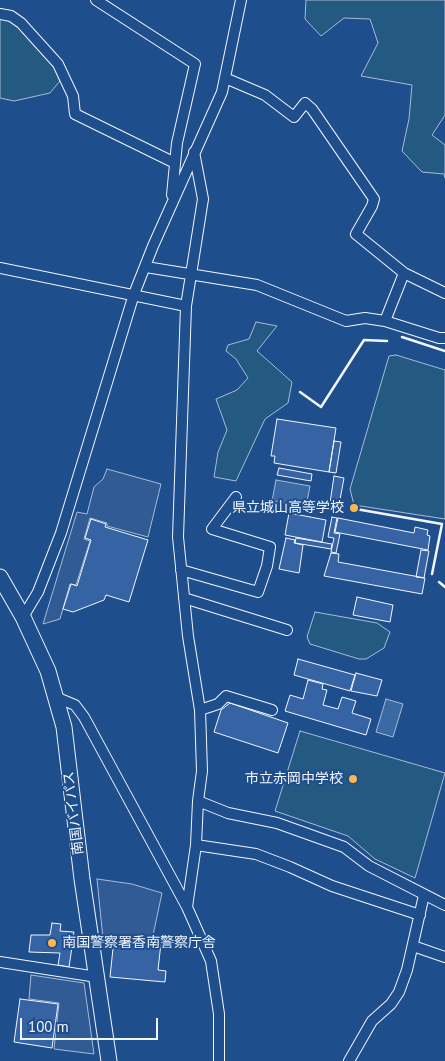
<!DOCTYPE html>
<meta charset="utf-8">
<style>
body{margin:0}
#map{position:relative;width:445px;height:1061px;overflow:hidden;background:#1f4e8c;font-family:"PT Sans",sans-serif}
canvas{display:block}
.scale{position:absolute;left:20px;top:1018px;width:138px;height:22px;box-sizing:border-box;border:2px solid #f2f6ff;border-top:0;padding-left:6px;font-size:15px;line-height:18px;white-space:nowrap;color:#f2f6ff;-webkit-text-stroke:4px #1f4e8c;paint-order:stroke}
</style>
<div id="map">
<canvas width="445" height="1061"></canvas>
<div class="scale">100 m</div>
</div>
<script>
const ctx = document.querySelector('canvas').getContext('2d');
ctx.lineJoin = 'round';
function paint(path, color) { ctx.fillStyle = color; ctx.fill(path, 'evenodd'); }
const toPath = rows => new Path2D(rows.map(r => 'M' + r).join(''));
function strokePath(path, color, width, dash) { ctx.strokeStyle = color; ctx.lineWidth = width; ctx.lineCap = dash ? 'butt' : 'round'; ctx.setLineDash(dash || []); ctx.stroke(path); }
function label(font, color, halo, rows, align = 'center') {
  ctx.font = font + ' "PT Sans","Noto Sans JP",sans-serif'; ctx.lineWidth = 4; ctx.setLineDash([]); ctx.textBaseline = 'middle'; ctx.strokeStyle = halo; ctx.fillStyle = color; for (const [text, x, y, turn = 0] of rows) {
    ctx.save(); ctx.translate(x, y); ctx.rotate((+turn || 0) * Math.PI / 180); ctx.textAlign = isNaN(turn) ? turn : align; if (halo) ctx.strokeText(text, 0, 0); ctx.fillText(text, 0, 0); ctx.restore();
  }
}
const green = toPath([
 [306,0,445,0,445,115,432,135,445,145,445,178,444,174,422,172,402,151,409,119,412,85,361,76,378,43,370,19,344,18,321,36,305,19,306,0],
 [0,18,13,22,25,32,54,67,60,81,50,93,14,101,0,98,0,18],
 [256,322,277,326,257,351,292,382,288,403,265,419,236,481,214,477,218,452,227,430,216,399,237,390,248,378,236,359,226,351,228,345,249,339,256,322],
 [396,355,445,370,445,519,354,505,350,489,389,356,396,355],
 [315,612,377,623,390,632,384,648,366,659,359,659,310,644,307,637,315,612],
 [300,731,445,773,415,878,375,859,348,836,275,811,300,731]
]);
const parking = toPath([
 [107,469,161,484,148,537,107,526,107,523,90,518,84,539,90,541,76,585,70,584,60,619,43,624,77,512,87,514,94,487,103,479,107,469],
 [97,879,132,884,162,893,152,940,103,939,97,879],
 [31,975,84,983,94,1054,54,1049,59,1003,29,999,31,975]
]);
const water = toPath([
 [276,480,310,486,306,507,272,501,276,480],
 [386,699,403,704,393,737,376,732,386,699]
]);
const building = toPath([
 [277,419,336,428,329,472,274,463,275,456,271,456,277,419],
 [334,441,341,442,336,473,329,472,334,441],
 [279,468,312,474,311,481,277,475,279,468],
 [334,476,344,478,339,505,330,503,334,476],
 [289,513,326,520,322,542,285,535,289,513],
 [332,517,337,518,334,533,340,534,336,553,331,552,334,538,328,537,332,517],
 [338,518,414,533,415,527,428,530,427,535,430,536,428,550,335,532,338,518],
 [91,519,106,524,105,527,148,540,129,602,106,595,104,600,73,612,63,609,71,584,77,586,91,540,85,538,91,519],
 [286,538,295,540,294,543,303,545,299,573,279,569,286,538],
 [296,538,332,544,331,549,295,543,296,538],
 [421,550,429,551,424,578,416,577,421,550],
 [331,553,339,554,338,562,425,578,422,594,324,576,331,553],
 [357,597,393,605,390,622,353,615,357,597],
 [298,659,355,675,350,691,294,675,298,659],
 [356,673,382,680,377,696,351,691,356,673],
 [308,680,323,684,322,689,327,690,323,705,338,709,342,697,356,701,352,713,371,719,366,735,285,711,290,695,303,699,308,680],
 [230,703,288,723,278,753,214,732,221,710,230,703],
 [52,923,61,924,60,931,74,932,73,937,78,938,76,947,72,947,69,967,58,965,60,953,29,952,31,935,50,935,52,923],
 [114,939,161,943,158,970,166,971,165,982,110,977,114,939],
 [20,999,58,1004,52,1048,14,1042,20,999]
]);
const minor = toPath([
 [96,0,195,64,177,143,172,195],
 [0,14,11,16,21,23,58,64,73,96,75,114,175,163],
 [225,78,265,95,294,117,305,103,312,109,374,199,372,206,356,234,404,273,385,321],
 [146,267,257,285,346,321,365,318,385,321,439,338,445,338],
 [0,268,186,306],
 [404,273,445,293],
 [181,570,258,592,267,566,270,547,212,529,236,497],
 [184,598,287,630],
 [23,617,38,592,61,533,134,294,153,246,222,92,241,0],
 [58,698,75,705,84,717,187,907,211,961,219,1014,219,1061],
 [200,710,218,704,226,696,272,710],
 [198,801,228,813,277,823,344,847,369,866,445,905],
 [196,845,256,854,290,867,332,886,420,915],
 [187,907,196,845,198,801,202,771,200,710,188,636,178,537,186,306,203,199,194,152],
 [413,946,445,957],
 [0,962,97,977],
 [349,1061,372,1021,391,1004,399,992,407,970,424,895]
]);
const highway = toPath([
 [0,577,23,617,48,671,64,727,82,879,109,1061]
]);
const wall = toPath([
 [402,337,445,351],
 [300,392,321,407,364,340,387,341],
 [350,508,442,524,432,574],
 [439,582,445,587]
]);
const markers = [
 [354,508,5,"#ffb74d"],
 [353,779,5,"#ffb74d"],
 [52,943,5,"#ffb74d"]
];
const poiNames = [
 ["県立城山高等学校",344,508],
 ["市立赤岡中学校",343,779],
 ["南国警察署香南警察庁舎",62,943,"left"]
];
const streetNames = [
 ["南国バイパス",74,813,-97]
];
paint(green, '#245a82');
strokePath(green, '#a8bbd7', 1);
paint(parking, '#305b95');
strokePath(parking, '#a8bbd7', 1);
paint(water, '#3b69a3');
strokePath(water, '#a8bbd7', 1);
paint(building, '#3563a3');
strokePath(building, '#f2f6ff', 1);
strokePath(minor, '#f2f6ff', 12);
strokePath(highway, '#f2f6ff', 17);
strokePath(minor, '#1f4e8c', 10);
strokePath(highway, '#1f4e8c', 15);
strokePath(wall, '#f2f6ff', 2.5);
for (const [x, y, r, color] of markers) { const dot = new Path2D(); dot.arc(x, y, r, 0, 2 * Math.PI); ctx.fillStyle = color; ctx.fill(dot); strokePath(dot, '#1f4e8c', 2); }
label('14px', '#f2f6ff', '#1f4e8c', poiNames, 'right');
label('14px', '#f2f6ff', '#1f4e8c', streetNames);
</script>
